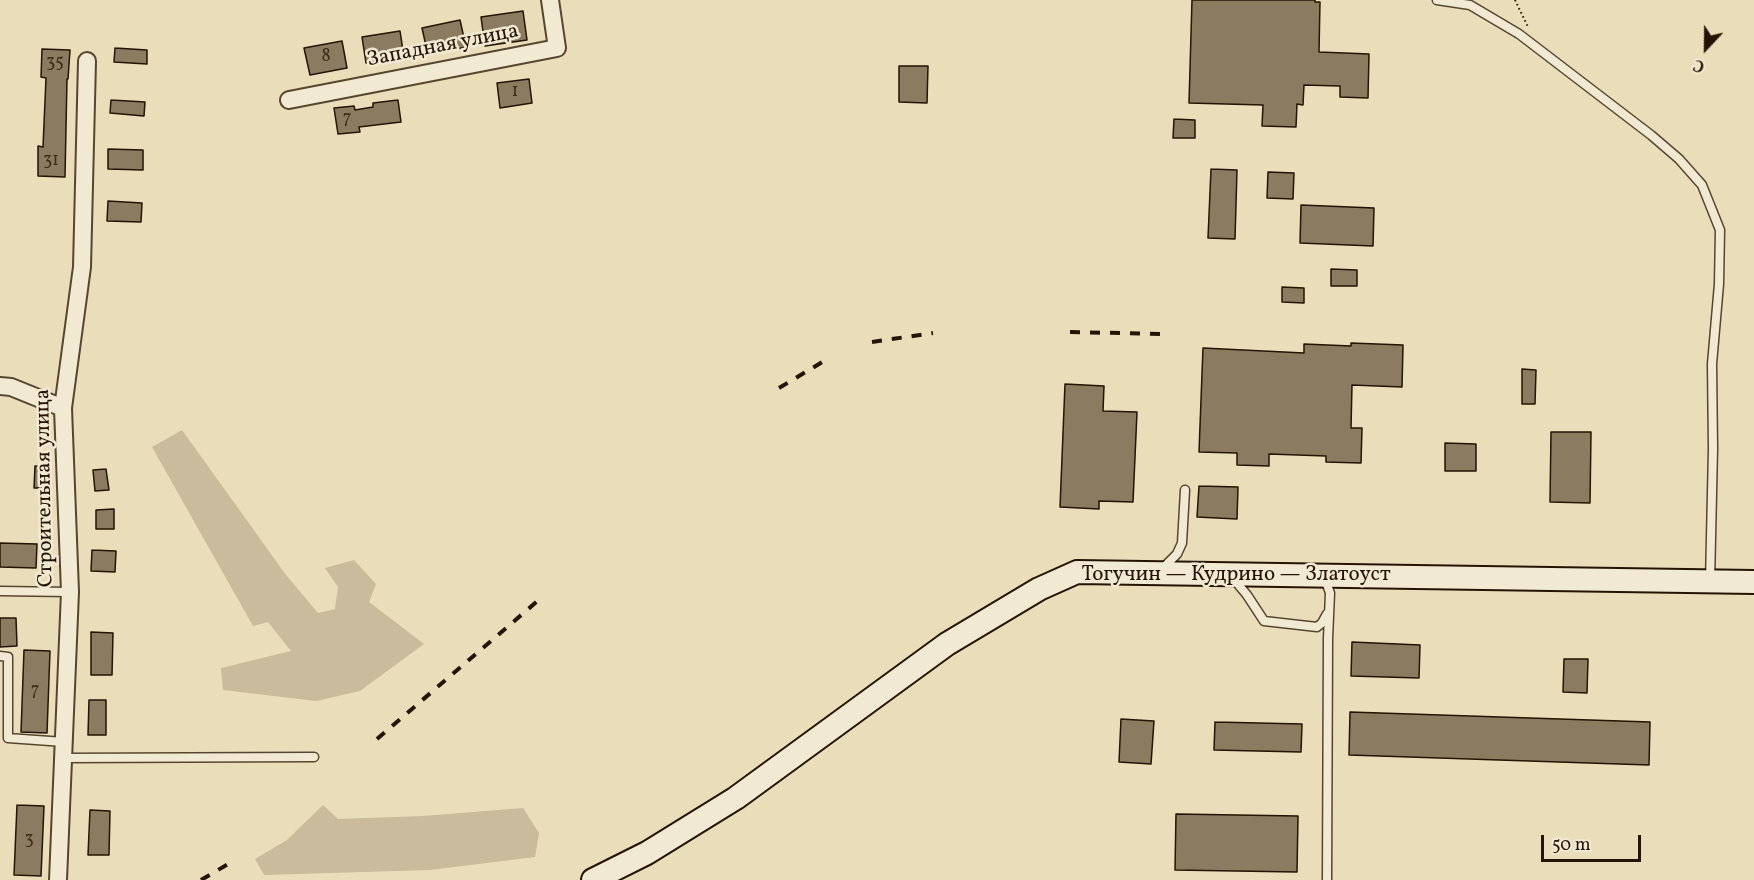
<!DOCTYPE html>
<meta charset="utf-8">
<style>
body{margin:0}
#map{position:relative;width:1754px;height:880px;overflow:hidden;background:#eaddba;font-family:Vollkorn,serif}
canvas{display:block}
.north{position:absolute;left:1676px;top:18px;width:60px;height:60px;-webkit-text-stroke:4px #f1e9d2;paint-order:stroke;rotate:202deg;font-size:16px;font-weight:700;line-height:24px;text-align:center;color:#251301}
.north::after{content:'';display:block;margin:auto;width:21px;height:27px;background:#251301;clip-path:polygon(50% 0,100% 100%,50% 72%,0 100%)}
.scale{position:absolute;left:1541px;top:835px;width:100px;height:27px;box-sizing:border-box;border:3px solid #251301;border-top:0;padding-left:8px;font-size:18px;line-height:21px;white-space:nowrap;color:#251301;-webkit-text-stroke:4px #f1e9d2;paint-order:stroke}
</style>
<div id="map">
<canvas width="1754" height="880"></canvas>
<div class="north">С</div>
<div class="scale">50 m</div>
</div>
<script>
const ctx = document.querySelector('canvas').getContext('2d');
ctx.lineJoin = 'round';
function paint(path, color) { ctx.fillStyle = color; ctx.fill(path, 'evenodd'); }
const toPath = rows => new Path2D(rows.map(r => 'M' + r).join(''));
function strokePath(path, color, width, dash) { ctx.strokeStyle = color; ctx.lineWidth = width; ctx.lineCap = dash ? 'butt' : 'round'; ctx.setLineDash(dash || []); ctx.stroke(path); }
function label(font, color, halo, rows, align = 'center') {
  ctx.font = font + ' Vollkorn,serif'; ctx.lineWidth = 5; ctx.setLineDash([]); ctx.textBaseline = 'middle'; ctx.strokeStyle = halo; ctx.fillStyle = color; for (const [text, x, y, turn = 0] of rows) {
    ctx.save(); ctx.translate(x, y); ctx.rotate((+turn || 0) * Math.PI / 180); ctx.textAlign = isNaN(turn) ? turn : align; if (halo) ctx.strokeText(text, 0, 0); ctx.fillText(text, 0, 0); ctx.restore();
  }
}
const green = toPath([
 [182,430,286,575,318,613,335,609,338,587,325,568,354,560,376,584,369,602,424,644,360,691,316,701,223,690,221,668,291,651,268,622,253,626,152,447],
 [323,805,338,819,423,816,523,808,539,833,535,857,430,870,264,875,255,859,287,840]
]);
const building = toPath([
 [1192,0,1315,0,1315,2,1320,2,1319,52,1369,54,1368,98,1340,97,1340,86,1304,85,1303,105,1297,104,1296,127,1262,126,1263,105,1189,103,1192,0],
 [523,11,527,40,485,46,481,17,523,11],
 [460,20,466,47,428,55,422,28,460,20],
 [400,31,404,57,366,63,362,37,400,31],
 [342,41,347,68,310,75,304,48,342,41],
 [115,48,147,50,147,64,114,62,115,48],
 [42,49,70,50,68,79,67,79,65,177,38,176,38,146,43,147,46,78,41,77,42,49],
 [899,66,928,66,927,103,899,102,899,66],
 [529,79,532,103,500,108,497,83,529,79],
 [111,100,145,102,144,116,110,113,111,100],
 [398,100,401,122,359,127,360,132,338,134,334,108,354,106,355,110,373,107,373,103,398,100],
 [1174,119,1195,120,1195,138,1173,138,1174,119],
 [108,149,143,150,143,170,108,169,108,149],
 [1211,169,1237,170,1235,239,1208,238,1211,169],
 [1268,172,1294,173,1293,199,1267,198,1268,172],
 [108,201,142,203,141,222,107,221,108,201],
 [1301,205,1374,208,1373,246,1300,243,1301,205],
 [1331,269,1357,270,1357,286,1331,286,1331,269],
 [1282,287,1304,288,1304,303,1282,302,1282,287],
 [1351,343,1403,345,1402,387,1352,385,1351,428,1362,428,1361,463,1326,462,1326,456,1269,454,1269,466,1237,465,1237,453,1199,452,1203,348,1304,353,1304,344,1351,346,1351,343],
 [1522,369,1536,370,1535,404,1522,404,1522,369],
 [1065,384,1104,386,1103,411,1137,412,1133,502,1099,501,1099,509,1060,507,1065,384],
 [1551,432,1591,432,1590,503,1550,502,1551,432],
 [1445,443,1476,444,1476,471,1445,471,1445,443],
 [35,466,49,467,48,488,34,488,35,466],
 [106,469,109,490,95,491,93,470,106,469],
 [1199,486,1238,487,1237,519,1197,517,1199,486],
 [114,509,114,529,96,529,96,510,114,509],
 [0,543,37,544,36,568,0,567,0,543],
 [92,550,116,551,115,572,91,571,92,550],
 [0,618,16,618,17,646,0,647,0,618],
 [91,632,113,633,112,675,91,675,91,632],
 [1352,642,1420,645,1419,678,1351,676,1352,642],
 [24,650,50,651,47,733,21,732,24,650],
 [1564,659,1588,659,1587,693,1563,692,1564,659],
 [89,700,106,700,106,735,88,735,89,700],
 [1350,712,1650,722,1649,765,1349,755,1350,712],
 [1121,719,1154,721,1151,764,1119,762,1121,719],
 [1215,722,1302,724,1301,752,1214,750,1215,722],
 [17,805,44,806,41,876,14,875,17,805],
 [90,810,110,811,109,855,88,855,90,810],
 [1176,814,1298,816,1297,872,1175,870,1176,814]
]);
const path = toPath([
 [1515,0,1528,27]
]);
const lane = toPath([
 [1437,0,1470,5,1519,34,1651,135,1679,159,1702,185,1720,230,1719,284,1712,364,1713,449,1710,582],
 [1163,568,1177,554,1182,543,1185,490],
 [1232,577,1247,595,1264,621,1317,627,1322,623,1327,614],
 [1325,579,1330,593,1328,639,1327,880],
 [0,591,70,592],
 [0,656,8,657,8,738,64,742],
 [63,758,314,757]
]);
const street = toPath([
 [289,100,557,48,550,0],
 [0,386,11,387,63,408],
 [58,880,70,592,63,408,82,267,87,61]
]);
const secondary = toPath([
 [593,880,647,853,736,798,947,644,1039,589,1077,572,1754,582]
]);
const rail = toPath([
 [1070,332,1163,334],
 [872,342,933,333],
 [779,388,829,358],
 [377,739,541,598],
 [201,880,230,863]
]);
const numberNames = [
 ["8",326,58],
 ["35",55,64],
 ["1",515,93],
 ["7",347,120],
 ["31",51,162],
 ["7",35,692],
 ["3",29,841]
];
const streetNames = [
 ["Западная улица",443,47,-11],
 ["Строительная улица",46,488,-91],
 ["Тогучин — Кудрино — Златоуст",1236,576]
];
paint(green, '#c9bb9b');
paint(building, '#8b7c61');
strokePath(building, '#251301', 1.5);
strokePath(lane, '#56462f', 11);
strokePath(street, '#56462f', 20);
strokePath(secondary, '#251301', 26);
strokePath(path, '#251301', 2, [1.5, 3]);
strokePath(lane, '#f1e9d2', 8);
strokePath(street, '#f1e9d2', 16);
strokePath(secondary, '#f1e9d2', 22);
strokePath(rail, '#251301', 4, [10, 10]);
label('18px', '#3e2d19', null, numberNames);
label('21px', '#251301', '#f1e9d2', streetNames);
</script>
